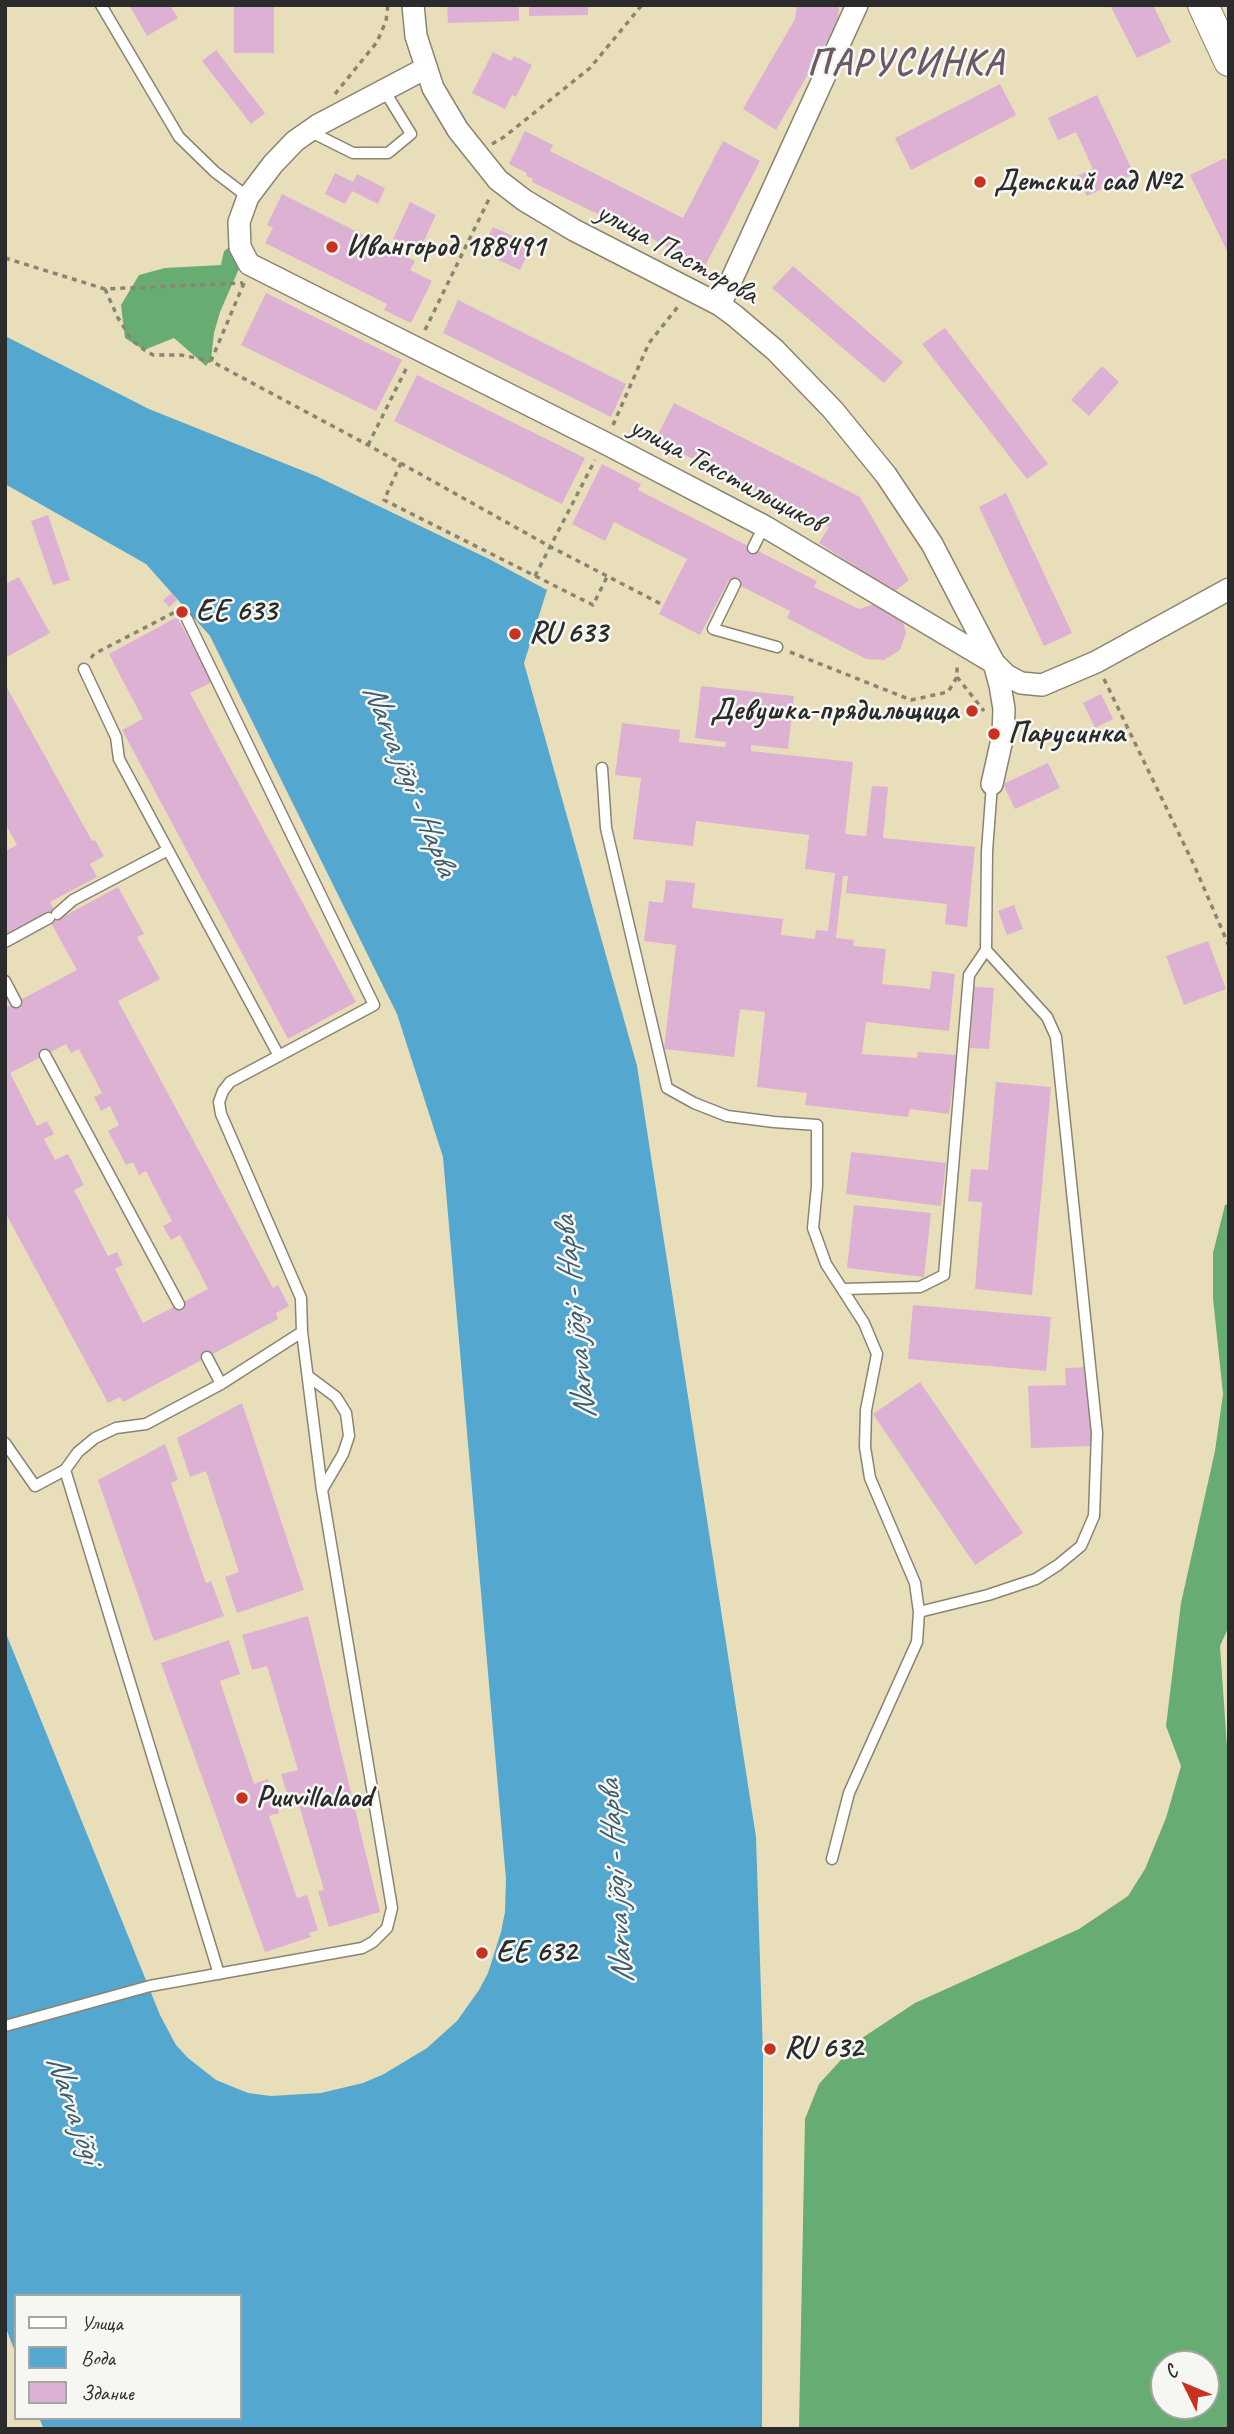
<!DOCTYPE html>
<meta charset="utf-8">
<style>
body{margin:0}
#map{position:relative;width:1234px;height:2434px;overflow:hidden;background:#e9deba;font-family:Caveat,sans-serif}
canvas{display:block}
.frame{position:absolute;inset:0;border:7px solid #2b2b2b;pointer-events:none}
.legend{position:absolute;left:14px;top:2294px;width:228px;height:126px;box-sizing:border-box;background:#f6f6f2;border:2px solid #a5a5a2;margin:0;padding:9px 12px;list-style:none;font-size:21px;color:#2b2b2b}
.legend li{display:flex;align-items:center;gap:14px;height:35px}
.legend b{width:35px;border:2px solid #a5a5a2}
.north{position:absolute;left:1150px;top:2350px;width:70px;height:70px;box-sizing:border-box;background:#f6f6f2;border:2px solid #a5a5a2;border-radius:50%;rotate:313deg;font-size:19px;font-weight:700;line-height:28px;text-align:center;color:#2b2b2b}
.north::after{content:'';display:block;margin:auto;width:24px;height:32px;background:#c8321e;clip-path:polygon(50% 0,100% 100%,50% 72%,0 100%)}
</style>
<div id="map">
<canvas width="1234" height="2434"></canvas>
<div class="frame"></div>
<ul class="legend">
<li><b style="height:9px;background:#fff"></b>Улица</li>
<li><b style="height:19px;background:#54a7cf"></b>Вода</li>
<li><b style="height:19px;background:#ddb1d4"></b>Здание</li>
</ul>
<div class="north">С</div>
</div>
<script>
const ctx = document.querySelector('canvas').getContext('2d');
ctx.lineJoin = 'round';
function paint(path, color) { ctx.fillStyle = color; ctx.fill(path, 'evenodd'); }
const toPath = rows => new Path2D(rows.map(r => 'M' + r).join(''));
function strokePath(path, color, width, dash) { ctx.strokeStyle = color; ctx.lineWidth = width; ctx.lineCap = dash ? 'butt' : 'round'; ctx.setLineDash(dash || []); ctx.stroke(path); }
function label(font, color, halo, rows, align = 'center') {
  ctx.font = font + ' Caveat,sans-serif'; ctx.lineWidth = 5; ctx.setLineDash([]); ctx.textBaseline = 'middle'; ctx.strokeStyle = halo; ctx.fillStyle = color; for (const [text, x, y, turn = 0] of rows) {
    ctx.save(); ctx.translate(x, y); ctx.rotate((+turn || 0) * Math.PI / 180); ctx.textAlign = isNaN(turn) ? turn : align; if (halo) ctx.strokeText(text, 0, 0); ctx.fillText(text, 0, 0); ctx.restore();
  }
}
const forest = toPath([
 [236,242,242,253,238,271,220,312,214,333,211,359,206,366,174,338,144,350,125,338,121,305,139,275,165,268,221,265,224,251],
 [1229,1204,1229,1626,1220,1646,1229,1776,1229,2429,799,2429,805,2119,819,2084,859,2040,915,2003,1079,1929,1128,1896,1145,1869,1166,1818,1181,1766,1166,1726,1181,1603,1215,1451,1223,1394,1213,1298,1213,1253,1225,1205],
 [1164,2364,1206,2364,1206,2406,1164,2406]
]);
const water = toPath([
 [5,336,149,409,316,476,489,559,547,590,524,663,637,1066,756,1837,763,2054,762,2429,44,2429,39,2418,240,2418,240,2296,16,2296,16,2354,5,2326,5,1631,160,2015,176,2045,188,2058,216,2080,248,2093,271,2096,321,2093,363,2083,384,2074,427,2048,457,2021,479,1990,488,1973,501,1932,505,1912,506,1879,443,1157,397,1014,210,636,146,564,5,484]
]);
const building = toPath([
 [129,5,170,5,178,18,147,36],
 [234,5,274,5,274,53,234,53],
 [447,5,519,5,519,21,448,23],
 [529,5,588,5,588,15,529,16],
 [797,5,839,5,838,19,831,34,776,130,743,109,795,19],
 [1110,5,1153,5,1171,42,1137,58],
 [216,50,265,113,251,124,202,61],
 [493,52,511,61,514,56,532,65,516,97,512,95,505,109,472,93],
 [1000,84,1016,115,911,170,895,138],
 [1097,95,1134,174,1087,196,1077,176,1093,169,1076,132,1058,140,1048,118],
 [525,131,553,145,550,151,683,218,723,141,760,161,705,266,616,220,614,222,532,182,533,179,526,176,527,173,509,164],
 [1225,158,1229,165,1229,255,1190,175],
 [335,173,353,182,357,174,385,188,378,204,352,191,345,204,325,194],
 [282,194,415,261,410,270,432,281,411,323,384,310,387,304,265,243,273,228,267,225],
 [410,202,436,215,419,251,393,239],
 [493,227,532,245,520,270,481,252],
 [793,266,903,362,884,383,772,288],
 [266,293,402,360,376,411,241,345],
 [458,300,626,384,611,417,443,333],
 [945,328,1048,464,1027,479,922,344],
 [1102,366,1119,382,1089,416,1071,400],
 [417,375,585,458,562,504,394,421],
 [674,403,860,497,909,580,894,592,819,543,829,527,655,440],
 [602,464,641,484,638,490,817,581,814,587,859,609,877,603,901,615,906,633,900,650,884,660,866,659,787,618,790,611,729,580,700,635,659,614,687,559,614,522,605,541,572,524],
 [1006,493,1072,633,1044,646,979,507],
 [48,515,70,580,53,585,31,521],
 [19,577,50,633,5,658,5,584],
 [172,593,177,600,169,607,163,600],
 [177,617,212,682,190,693,356,1002,288,1039,122,730,143,719,109,654],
 [5,684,92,841,95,840,104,856,90,864,97,877,50,902,59,919,118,887,144,934,137,937,160,979,118,1001,273,1288,278,1285,289,1306,276,1313,278,1319,123,1402,120,1397,108,1403,5,1212,5,1008,77,970,46,914,5,936,5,851,17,845,5,823],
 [66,1044,71,1053,79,1049,102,1093,94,1097,101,1111,110,1106,119,1125,108,1131,126,1165,133,1162,139,1175,146,1171,172,1221,163,1226,171,1240,180,1235,208,1289,143,1323,115,1269,123,1265,117,1252,108,1256,74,1190,84,1185,68,1154,55,1160,44,1139,54,1134,47,1121,37,1126,10,1073],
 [701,686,794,696,788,749,751,745,751,751,853,762,845,834,866,836,872,786,888,787,883,838,975,847,967,927,945,924,947,904,846,893,848,876,843,876,836,938,854,940,853,946,886,949,882,984,930,989,932,971,955,974,949,1031,866,1022,862,1054,917,1058,918,1052,957,1055,949,1114,910,1109,908,1117,805,1105,807,1093,757,1087,765,1012,740,1009,734,1057,664,1049,676,945,644,941,649,901,663,903,666,880,695,883,692,908,783,919,781,935,815,939,816,930,828,931,835,873,805,869,809,835,696,821,693,846,633,839,641,778,615,775,622,723,680,730,679,742,725,747,726,742,695,738],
 [1101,694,1113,719,1095,728,1083,703],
 [1048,763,1060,788,1015,809,1003,784],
 [1014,905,1023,929,1007,935,998,911],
 [1208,941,1226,989,1184,1005,1166,956],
 [974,987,994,988,989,1049,970,1048],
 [996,1082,1051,1087,1032,1295,975,1289,982,1202,968,1201,971,1169,988,1170],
 [851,1152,946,1163,941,1206,846,1194],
 [854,1205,931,1213,924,1277,847,1268],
 [913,1305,1051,1317,1046,1371,908,1359],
 [1088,1367,1092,1446,1031,1448,1028,1386,1066,1385,1065,1368],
 [920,1382,1023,1533,975,1565,873,1414],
 [242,1403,304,1590,237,1613,225,1577,239,1572,206,1471,190,1477,177,1438],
 [165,1444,178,1480,171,1483,206,1583,211,1581,224,1616,154,1641,98,1480],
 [308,1616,380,1912,329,1927,318,1891,324,1890,299,1805,291,1807,281,1774,298,1770,267,1666,252,1670,242,1635],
 [229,1640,240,1674,220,1681,254,1784,268,1779,279,1813,269,1816,297,1898,307,1895,318,1930,309,1933,311,1937,265,1952,161,1663]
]);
const path = toPath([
 [335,94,377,42,386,21,388,5],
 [492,144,504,137,590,68,642,5],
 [5,258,105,289,243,283],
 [244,283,211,361,368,445,549,546,663,605],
 [105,289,118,318,132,340,143,349,153,355,181,355,211,361],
 [425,330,489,199],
 [613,425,649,343,680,304],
 [368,445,408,365],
 [401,463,384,500,593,605,607,577],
 [535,576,595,460],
 [790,652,911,700,948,692,957,677,957,664],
 [91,658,94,654,175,612],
 [957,677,984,711],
 [1104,679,1194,865,1229,946]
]);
const lane = toPath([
 [101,5,179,137,215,172,248,197],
 [309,131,353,153,388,153,411,134,384,90],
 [753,548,764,526],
 [735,584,713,629,777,647],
 [84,669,116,737,119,759,279,1056],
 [602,768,606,828,667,1088,694,1103,727,1116,774,1122,817,1125,817,1186,813,1228,826,1264,864,1323,877,1354,866,1410,865,1447,870,1478,915,1583,919,1612,917,1642,849,1793,832,1859],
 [57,914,73,900,168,850],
 [5,942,49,918],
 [5,981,16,1002],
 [45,1055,179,1304],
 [843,1289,920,1287,944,1275,969,975,986,950],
 [207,1357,221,1384],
 [308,1376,336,1397,346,1413,349,1436,343,1454,322,1490],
 [5,1443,35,1486,65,1470,78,1452,95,1438,116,1428,146,1424,221,1384,302,1332,301,1298,221,1114,219,1102,223,1091,230,1082,374,1005,187,619],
 [65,1470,219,1974],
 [919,1612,988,1595,1036,1579,1058,1565,1081,1546,1094,1516,1097,1433,1056,1037,1047,1017,986,950,987,851,992,784],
 [5,2026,150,1986,362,1948,373,1942,387,1928,392,1908,322,1490,302,1332]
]);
const street = toPath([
 [413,5,416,36,433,88,458,130,498,180,524,200,574,230,720,305,735,316,775,350,833,410,886,475,932,544,994,663,1000,685,1004,709,1003,735,992,784],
 [426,68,318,125,295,141,273,164,248,197,239,222,240,247,249,264,605,443,764,526,994,663,1006,675,1021,683,1042,685,1096,662,1229,589],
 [720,305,857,5]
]);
const secondary = toPath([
 [1203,5,1229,61]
]);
const markers = [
 [980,182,7,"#c8321e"],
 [332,247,7,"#c8321e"],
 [182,612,7,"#c8321e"],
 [515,634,7,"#c8321e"],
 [972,711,7,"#c8321e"],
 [994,734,7,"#c8321e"],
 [242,1798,7,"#c8321e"],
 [482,1953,7,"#c8321e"],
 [770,2049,7,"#c8321e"]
];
const poiNames = [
 ["Детский сад №2",994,182],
 ["Ивангород 188491",346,247],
 ["EE 633",196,612],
 ["RU 633",529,634],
 ["Девушка-прядильщица",958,711,"right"],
 ["Парусинка",1008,734],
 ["Puuvillalaod",256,1798],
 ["EE 632",496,1953],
 ["RU 632",784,2049]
];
const streetNames = [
 ["улица Пасторова",677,254,29],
 ["улица Текстильщиков",726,475,28]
];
const waterNames = [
 ["Narva jõgi - Нарва",409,780,68],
 ["Narva jõgi - Нарва",576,1318,-96],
 ["Narva jõgi - Нарва",617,1882,-94],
 ["Narva jõgi",73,2109,71]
];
const districtNames = [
 ["ПАРУСИНКА",906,64]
];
paint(forest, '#67ac72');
paint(water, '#54a7cf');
paint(building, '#ddb1d4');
strokePath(lane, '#8a8472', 13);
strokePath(street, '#8a8472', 24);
strokePath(secondary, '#8a8472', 32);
strokePath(path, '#8a8472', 3.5, [5, 5]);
strokePath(lane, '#fff', 10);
strokePath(street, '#fff', 21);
strokePath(secondary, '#fff', 30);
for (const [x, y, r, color] of markers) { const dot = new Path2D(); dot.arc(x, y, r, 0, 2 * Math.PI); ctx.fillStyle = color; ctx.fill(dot); strokePath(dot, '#f6f6f2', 2.5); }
label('bold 30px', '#2b2b2b', '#f6f6f2', poiNames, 'left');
label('30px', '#2b2b2b', '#f6f6f2', streetNames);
label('italic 32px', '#3b5d6d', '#f6f6f2', waterNames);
ctx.letterSpacing = '2px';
label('bold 37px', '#695a66', '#f6f6f2', districtNames);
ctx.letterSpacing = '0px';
</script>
